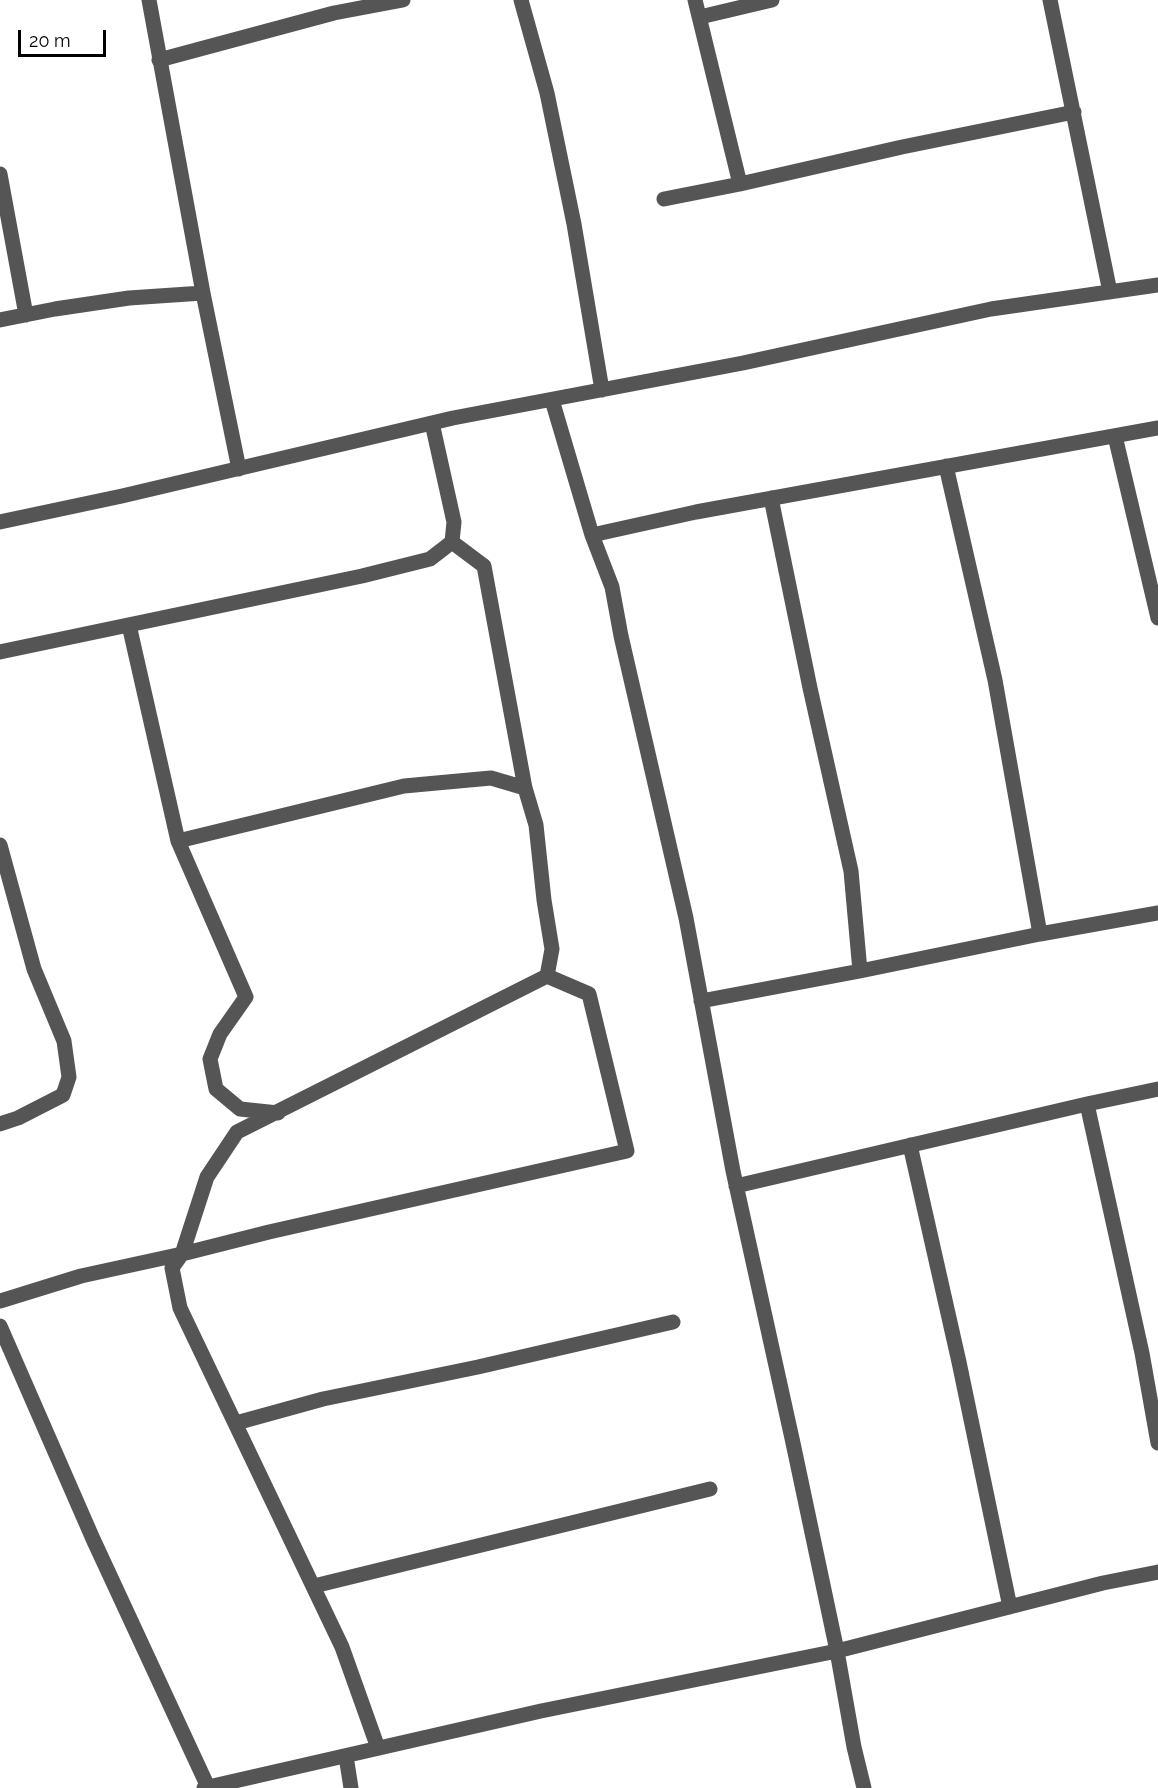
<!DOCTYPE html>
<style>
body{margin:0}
#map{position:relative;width:1158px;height:1788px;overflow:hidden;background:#fff;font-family:Raleway,sans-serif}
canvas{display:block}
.scale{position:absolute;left:18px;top:30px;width:88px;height:27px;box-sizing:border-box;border:3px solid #000;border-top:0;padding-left:8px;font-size:18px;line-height:21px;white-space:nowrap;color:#000;-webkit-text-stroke:4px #fff;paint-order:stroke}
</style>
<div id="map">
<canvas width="1158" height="1788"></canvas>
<div class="scale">20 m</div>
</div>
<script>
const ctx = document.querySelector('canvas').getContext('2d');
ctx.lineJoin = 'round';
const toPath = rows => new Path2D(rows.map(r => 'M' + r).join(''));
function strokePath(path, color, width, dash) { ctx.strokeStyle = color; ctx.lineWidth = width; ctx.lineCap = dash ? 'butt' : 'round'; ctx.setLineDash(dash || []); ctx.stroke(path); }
const minor = toPath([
 [149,0,203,293,239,469],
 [521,0,547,93,574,224,602,390],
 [695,0,740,184],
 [1050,0,1110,292],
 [700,17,772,0],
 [159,60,334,13,403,0],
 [0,174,26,315],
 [664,199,740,184,902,147,1074,112],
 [0,320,55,309,129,298,203,293],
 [552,400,592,535],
 [1115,436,1158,618],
 [946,466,995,680,1040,934],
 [771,498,810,688,851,871,860,971],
 [0,522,122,496,453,418,743,363,991,309,1158,285],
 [452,542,484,566,525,788],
 [129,625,178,841,246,997,220,1034,210,1059,216,1089,240,1109,278,1113],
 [0,652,362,576,430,559,452,542,454,522,432,423],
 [178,841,404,786,491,778,525,788,536,825,544,900,552,949,547,976,237,1132,207,1177,182,1254,172,1268,180,1308,342,1647,378,1748],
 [0,845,34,969,64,1041,69,1077,63,1095,18,1118,0,1124],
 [701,1001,860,971,1040,934,1158,913],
 [1087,1104,1142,1353,1158,1443],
 [910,1145,959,1362,1010,1607],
 [736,1186,1087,1104,1158,1089],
 [0,1301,81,1276,182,1254,269,1232,627,1151,589,994,547,976],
 [0,1326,93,1539,208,1787],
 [236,1423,323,1399,478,1367,673,1322],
 [314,1586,710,1489],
 [346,1756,351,1788],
 [204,1788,541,1711,837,1651,1103,1583,1158,1572],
 [864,1788,854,1747,837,1651,793,1443,733,1171,686,918,621,636,612,587,592,535,696,512,1158,428]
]);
strokePath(minor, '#555', 15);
</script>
